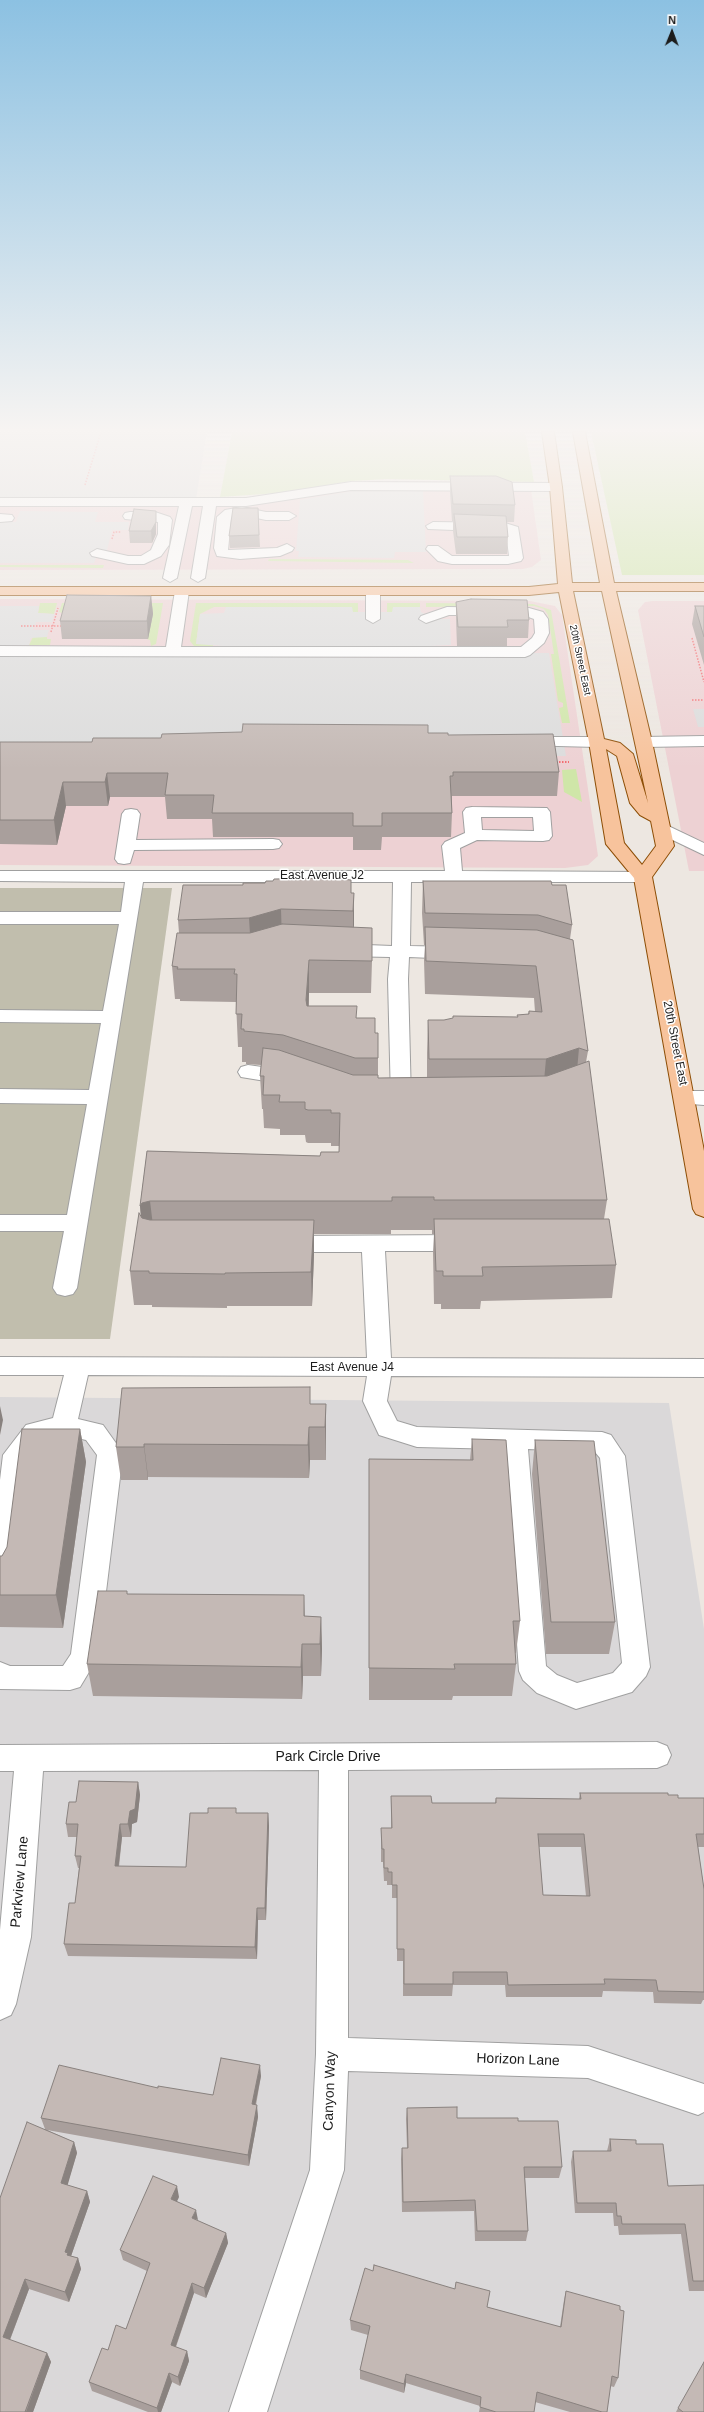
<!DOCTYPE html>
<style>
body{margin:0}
#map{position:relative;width:704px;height:2412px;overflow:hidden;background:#ede7e1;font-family:Helvetica,sans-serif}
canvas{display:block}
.north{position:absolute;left:652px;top:12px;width:40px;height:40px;-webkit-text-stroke:3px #fff;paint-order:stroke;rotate:1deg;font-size:11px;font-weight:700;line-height:16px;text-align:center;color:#1c1c1c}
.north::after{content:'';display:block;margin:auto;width:14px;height:18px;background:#1c1c1c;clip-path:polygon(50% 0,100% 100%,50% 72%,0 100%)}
</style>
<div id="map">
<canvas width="704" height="2412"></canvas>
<div class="north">N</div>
</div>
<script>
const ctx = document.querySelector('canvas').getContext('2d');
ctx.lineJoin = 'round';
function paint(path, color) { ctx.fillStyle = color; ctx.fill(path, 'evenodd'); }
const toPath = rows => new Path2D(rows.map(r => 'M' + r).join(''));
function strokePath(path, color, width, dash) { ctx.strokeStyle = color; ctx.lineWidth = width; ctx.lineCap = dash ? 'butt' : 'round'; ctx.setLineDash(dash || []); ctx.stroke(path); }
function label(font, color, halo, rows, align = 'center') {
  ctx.font = font + ' Helvetica,sans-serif'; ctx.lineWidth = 3; ctx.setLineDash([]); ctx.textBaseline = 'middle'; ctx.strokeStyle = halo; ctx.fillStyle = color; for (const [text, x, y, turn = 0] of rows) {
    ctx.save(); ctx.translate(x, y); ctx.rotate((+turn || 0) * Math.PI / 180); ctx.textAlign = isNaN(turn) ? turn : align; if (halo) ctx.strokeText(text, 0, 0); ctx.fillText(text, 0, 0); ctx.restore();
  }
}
const residential = toPath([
 [0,1397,669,1403,704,1629,704,2412,0,2412]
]);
const commercial = toPath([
 [373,481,530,482,541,560,532,567,523,569,0,570,0,498,224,499,256,497,320,485],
 [0,599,530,601,555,606,562,615,598,856,588,865,565,868,0,865],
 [653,601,704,601,704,871,689,871,638,610,645,602]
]);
const construction = toPath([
 [0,888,172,888,110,1339,0,1339]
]);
const grass = toPath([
 [232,432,525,432,534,482,387,479,352,481,279,493,220,497],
 [591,432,704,432,704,575,622,575],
 [269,559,408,560,414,563,268,561],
 [0,565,104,565,103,568,0,567],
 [40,603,57,603,54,614,38,613],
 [62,603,163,603,156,644,151,646,150,640,59,612],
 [196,603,358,603,358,612,352,612,352,607,214,607,200,614,196,644,213,644,213,647,201,647,194,646,190,641],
 [387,603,420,603,420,607,393,607,393,612,387,612],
 [426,603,533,604,551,610,570,723,562,723,559,708,563,707,563,703,558,701,551,654,554,654,548,615,544,609,534,606,426,607],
 [33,637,47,637,47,639,51,639,50,645,29,645],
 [576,769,582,802,564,792,562,770]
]);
const parking = toPath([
 [0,432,207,432,196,499,0,499],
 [353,491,423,491,426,552,395,552,394,558,298,557,299,551,296,551,300,500],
 [20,511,98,512,95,522,129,522,128,530,112,530,105,558,96,558,94,563,0,563,0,522,16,522],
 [0,606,39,606,38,613,54,614,52,622,36,622,33,630,49,630,47,637,31,638,29,645,0,645],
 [226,607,352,607,353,612,392,612,393,607,420,607,421,612,435,619,450,619,451,645,411,647,236,647,196,644,200,614,224,613],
 [511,653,549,653,566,756,455,756,0,764,0,656,512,658],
 [693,709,704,709,704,727,698,727]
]);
const pathFar1 = toPath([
 [85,485,101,432],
 [112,539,114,532,121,532],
 [21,626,62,626],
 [51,632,58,608],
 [692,638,704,682],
 [692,700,704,700]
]);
const path = toPath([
 [556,762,569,762]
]);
const minor = toPath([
 [351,482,556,483,562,487,556,491,351,490,246,506,216,506,205,578,198,582,191,578,203,506,192,506,177,578,170,582,163,578,179,506,0,506,0,498,246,498,351,482],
 [242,507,266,512,289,512,296,516,289,520,266,520,242,515,234,516,231,519,228,550,277,548,287,544,294,548,292,551,280,556,240,559,217,556,214,548,217,517,225,510,242,507],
 [130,512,155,512,170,517,172,520,169,545,161,556,144,564,128,564,92,556,90,553,97,549,128,556,141,556,151,550,158,534,158,522,125,519,123,516,125,513,130,512],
 [0,514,12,515,14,518,12,521,0,522,0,514],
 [433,522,505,523,518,527,523,558,521,561,508,564,452,564,438,561,426,549,428,546,438,546,452,556,509,556,506,532,428,529,426,526,433,522],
 [182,587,189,591,181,647,521,647,532,638,535,633,534,619,523,615,449,615,426,623,419,619,421,616,447,607,529,608,543,612,548,619,549,633,544,643,530,655,525,657,0,656,0,646,166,647,175,591,182,587],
 [373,587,380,591,380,619,373,623,366,619,366,591,373,587],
 [704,736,704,746,644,747,638,745,636,742,638,739,644,737,704,736],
 [525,737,597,737,603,739,605,742,603,745,597,747,519,745,517,742,519,739,525,737],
 [472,807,547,808,550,812,552,836,549,840,543,841,477,840,460,848,462,871,643,872,649,873,652,877,649,881,643,882,411,882,410,946,455,947,462,949,464,953,462,957,455,959,409,957,408,979,411,1100,408,1105,401,1107,394,1105,391,1100,388,979,390,957,342,956,335,954,333,950,335,946,342,944,392,946,393,882,143,882,77,1288,73,1294,65,1296,57,1294,53,1288,64,1231,0,1231,0,1215,67,1215,87,1104,0,1103,0,1089,89,1090,101,1023,0,1022,0,1010,103,1011,119,924,0,924,0,912,121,912,125,882,0,881,0,871,445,871,442,846,445,842,465,833,463,812,466,808,472,807],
 [481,817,533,817,534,831,482,830,481,817],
 [131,809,137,810,140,814,136,840,273,839,279,840,282,844,279,848,273,849,134,850,130,863,124,864,118,863,115,859,122,814,125,810,131,809],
 [662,823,704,843,704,855,656,832,653,828,656,824,662,823],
 [248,1065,290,1071,297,1073,300,1078,297,1083,290,1085,241,1077,238,1072,241,1067,248,1065],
 [685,1091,704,1091,704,1105,678,1103,675,1098,678,1093,685,1091],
 [462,1235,470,1237,473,1243,470,1249,462,1251,385,1251,391,1358,704,1359,704,1377,391,1376,387,1401,397,1421,417,1427,602,1432,611,1435,625,1456,650,1667,646,1676,632,1692,576,1709,537,1693,523,1680,519,1671,503,1449,417,1447,379,1435,363,1401,367,1376,88,1375,78,1419,103,1425,123,1453,98,1657,80,1687,70,1690,0,1689,0,1662,10,1666,63,1666,71,1654,97,1455,86,1440,64,1435,43,1440,28,1458,13,1579,9,1587,0,1590,0,1480,3,1455,26,1425,53,1418,64,1375,0,1375,0,1357,367,1358,362,1252,285,1252,277,1250,274,1244,277,1238,285,1236,462,1235],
 [528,1449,595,1452,600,1458,622,1663,613,1673,577,1683,557,1675,546,1666,528,1449],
 [657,1742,667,1746,671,1755,667,1764,657,1768,348,1770,348,2038,588,2046,704,2084,704,2112,698,2115,588,2078,348,2071,344,2170,267,2412,229,2412,310,2170,316,2054,319,1770,43,1771,31,1937,16,2004,11,2015,0,2020,0,1930,14,1771,0,1771,0,1745,657,1742]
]);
const major = toPath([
 [542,432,554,432,562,487,572,583,600,583,573,432,585,432,614,583,704,583,704,591,616,591,652,742,674,846,652,877,704,1151,704,1217,696,1214,693,1209,634,878,606,844,589,742,559,592,529,595,0,595,0,587,529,587,558,584,550,487,542,432],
 [573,591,602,591,648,803,633,754,620,743,604,739,573,591],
 [606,749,617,756,630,803,640,815,651,821,656,846,642,865,624,843,606,749]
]);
const wall = toPath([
 [450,476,515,505,514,522,506,522,508,537,507,554,456,554,453,531,453,521,452,521,450,493],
 [258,508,260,547,230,548,229,536],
 [156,511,156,534,152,543,130,543,129,531],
 [151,596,153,614,148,639,62,639,60,621],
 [456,602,529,620,528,638,507,638,507,646,457,646,456,620],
 [695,606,704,606,704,665,692,624],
 [428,733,448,735,559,772,557,796,452,796,452,813,451,837,382,837,381,850,353,850,353,837,213,837,212,819,167,819,165,797,110,797,108,806,66,806,57,845,0,844,0,742,92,742,161,738],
 [423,881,552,885,572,925,570,939,588,1051,586,1062,607,1200,604,1219,616,1265,612,1298,481,1301,480,1309,441,1309,441,1304,434,1304,433,1252,434,1234,432,1234,432,1230,391,1230,391,1234,314,1234,314,1254,312,1306,227,1306,227,1308,152,1307,152,1305,134,1305,130,1271,141,1216,140,1206,147,1151,320,1156,339,1152,339,1146,331,1146,331,1143,308,1143,306,1142,305,1135,280,1135,280,1129,264,1128,263,1109,262,1109,260,1076,261,1065,246,1064,246,1062,242,1062,242,1047,238,1047,236,1002,180,1001,180,999,175,999,172,966,179,933,178,920,354,893,353,927,372,961,371,993,309,993,309,1006,357,1018,375,1033,378,1033,378,1078,427,1077,427,1053,428,1020,444,1020,517,1017,528,1014,529,1011,535,1012,534,998,425,994,424,960,425,945,424,945,422,913],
 [311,1404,326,1404,326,1460,310,1460,309,1478,148,1477,148,1480,121,1480,116,1447],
 [80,1429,86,1462,63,1628,0,1627,0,1556,2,1556],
 [472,1439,520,1621,516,1653,515,1653,516,1664,512,1696,453,1696,452,1700,369,1700,369,1459,470,1460],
 [535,1440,615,1622,609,1654,546,1654,532,1474],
 [128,1594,305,1616,321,1617,322,1649,321,1676,303,1676,302,1699,93,1696,87,1664],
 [138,1782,140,1795,137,1822,132,1824,131,1837,122,1837,119,1867,186,1867,208,1813,236,1808,236,1813,268,1813,269,1826,266,1920,258,1920,257,1959,68,1956,64,1944,75,1903,79,1868,78,1868,75,1856,77,1837,68,1837,66,1824,76,1802],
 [580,1793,668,1795,678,1798,704,1798,704,1847,698,1847,704,1889,704,2000,703,2000,701,2004,654,2003,653,1992,603,1991,602,1997,506,1997,505,1985,453,1985,452,1996,403,1996,403,1961,397,1961,397,1898,392,1898,392,1885,387,1885,387,1881,384,1881,383,1862,381,1862,381,1828,391,1828,391,1796,432,1803,495,1803,496,1798,579,1799],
 [539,1847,581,1847,586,1896,543,1895],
 [261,2076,256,2105,258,2117,249,2166,47,2130,74,2142,77,2153,67,2185,87,2191,90,2202,71,2256,78,2258,81,2269,69,2302,29,2289,10,2340,47,2353,51,2362,33,2412,0,2412,0,2198,45,2129,41,2118,158,2088,213,2095],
 [407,2108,457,2118,518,2121,562,2167,559,2178,525,2178,528,2231,526,2241,475,2241,474,2211,402,2212,401,2159,402,2148,407,2148,406,2119],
 [610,2139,636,2144,668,2186,704,2185,704,2291,689,2291,681,2234,619,2235,618,2226,614,2226,613,2213,575,2213,571,2162,573,2151,607,2151],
 [179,2197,177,2201,198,2221,226,2233,228,2243,206,2298,194,2293,176,2347,187,2351,189,2361,180,2386,172,2382,161,2412,148,2412,92,2391,89,2382,108,2350,126,2329,147,2271,123,2260,120,2250],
 [566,2291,618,2378,614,2387,610,2386,607,2412,570,2412,535,2402,534,2412,479,2412,480,2406,406,2383,404,2393,360,2379,360,2370,368,2335,351,2330,350,2320,487,2307,560,2327,564,2300],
 [678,2408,704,2412,676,2412]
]);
const shadedWall = toPath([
 [156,511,156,534,152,543,151,531],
 [151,596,153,614,148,639,147,621],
 [107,773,110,797,108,806,105,782],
 [63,782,66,806,57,845,54,820],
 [354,893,354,925,353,943,353,911],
 [281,909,282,942,251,951,249,918],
 [309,960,309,993,307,1032,306,1000],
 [579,1048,576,1082,543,1092,546,1059],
 [150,1201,154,1234,143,1240,140,1206,142,1203],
 [314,1220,314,1254,312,1306,311,1272],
 [326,1404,326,1460,325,1427],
 [0,1406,3,1420,0,1435],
 [309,1427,310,1460,309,1478,308,1445],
 [80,1429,86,1462,63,1628,56,1595],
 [144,1444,148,1477,148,1480,144,1447],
 [304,1595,305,1627,304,1616],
 [321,1617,322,1649,321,1676,320,1644],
 [302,1644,303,1676,302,1699,301,1667],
 [138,1782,140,1795,137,1822,132,1824,131,1837,128,1824,130,1811],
 [268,1813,269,1826,266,1920,265,1908],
 [120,1824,122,1837,117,1879,115,1866],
 [257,1908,258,1920,257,1959,255,1947],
 [260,2065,261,2076,253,2116,252,2104],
 [257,2105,258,2117,249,2166,248,2155],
 [74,2142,77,2153,65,2194,61,2183],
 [177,2186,179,2197,173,2209,171,2199],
 [87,2191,90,2202,70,2259,71,2263,65,2252],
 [196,2210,198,2220,192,2218],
 [226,2233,228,2243,206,2298,204,2288],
 [78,2258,81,2269,69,2302,65,2292],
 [25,2279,29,2289,7,2347,3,2337],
 [192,2283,194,2293,173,2354,171,2345],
 [187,2351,189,2361,180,2386,178,2377],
 [47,2353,51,2362,33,2412,26,2412],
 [169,2373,172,2382,161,2412,158,2412,157,2408],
 [406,2374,406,2383,404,2393,404,2384]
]);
const building = toPath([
 [450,476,496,476,512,482,515,505,453,504,450,476],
 [233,508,258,508,259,535,229,536,233,508],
 [134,509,156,511,156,522,151,531,129,531,134,509],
 [454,514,506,516,508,537,457,537,454,514],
 [67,595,151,596,147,621,60,621,67,595],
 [471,599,527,600,529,620,507,620,508,627,458,627,456,602,471,599],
 [695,606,704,606,704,637,695,606],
 [243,724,428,725,428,733,448,733,448,735,553,734,559,772,453,772,453,776,450,776,452,813,382,813,382,826,353,826,353,813,212,813,214,795,165,795,168,773,107,773,105,782,63,782,54,820,0,820,0,742,92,742,93,738,161,738,162,734,242,732,243,724],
 [332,878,351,880,351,893,354,893,353,911,281,909,249,918,178,920,183,885,243,885,243,883,265,883,266,881,273,881,274,879,332,878],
 [423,881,551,881,552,885,566,885,572,925,538,915,425,913,423,881],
 [282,924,372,928,372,961,309,960,306,1000,307,1006,357,1006,356,1018,375,1018,375,1033,378,1033,378,1058,355,1058,283,1035,244,1031,244,1029,241,1029,242,1014,236,1014,237,974,234,974,235,969,177,969,178,967,172,966,177,933,250,933,282,924],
 [425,927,537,930,573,940,588,1051,579,1048,546,1059,429,1059,428,1020,444,1020,453,1018,453,1016,518,1017,517,1015,529,1014,529,1011,542,1012,536,966,426,961,425,927],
 [263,1048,279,1050,353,1075,378,1075,378,1078,547,1076,589,1061,607,1200,434,1200,434,1197,392,1197,392,1201,150,1201,142,1203,140,1206,147,1151,320,1156,321,1152,339,1152,340,1113,331,1113,331,1110,308,1110,305,1109,305,1102,279,1102,280,1095,263,1095,264,1076,260,1076,263,1048],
 [139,1213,142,1218,150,1220,314,1220,311,1272,225,1273,225,1274,149,1273,149,1271,130,1271,139,1213],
 [434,1219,609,1219,616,1265,482,1267,483,1276,443,1276,443,1271,436,1271,434,1219],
 [310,1387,310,1404,326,1404,325,1427,309,1427,308,1445,144,1444,144,1447,116,1447,122,1388,310,1387],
 [22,1429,80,1429,56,1595,0,1595,0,1556,2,1556,7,1547,22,1429],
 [472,1439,506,1440,520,1621,513,1621,516,1664,454,1664,455,1669,369,1668,369,1459,473,1460,472,1439],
 [535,1440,594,1441,615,1622,551,1622,535,1440],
 [98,1591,127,1591,127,1594,304,1595,304,1616,321,1617,320,1644,302,1644,301,1667,87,1664,98,1591],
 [79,1781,138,1782,135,1809,130,1811,128,1824,120,1824,115,1866,186,1867,190,1813,208,1813,208,1808,236,1808,236,1813,268,1813,265,1908,257,1908,255,1947,64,1944,69,1903,75,1903,81,1856,75,1856,78,1824,66,1824,69,1802,76,1802,79,1781],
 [580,1793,668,1793,668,1795,678,1795,678,1798,704,1798,704,1834,696,1834,704,1889,704,1992,658,1991,656,1980,604,1979,605,1984,508,1985,507,1972,453,1972,453,1984,404,1984,404,1949,397,1949,397,1885,392,1885,392,1872,388,1872,388,1868,384,1868,384,1849,382,1849,381,1828,392,1828,391,1796,431,1796,432,1803,496,1803,496,1798,581,1799,580,1793],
 [538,1834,584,1834,590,1896,543,1895,538,1834],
 [221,2058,260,2065,252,2104,257,2105,248,2155,41,2118,59,2065,158,2088,158,2086,213,2095,221,2058],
 [457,2107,457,2118,518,2118,518,2121,558,2121,562,2167,524,2167,528,2231,477,2231,475,2200,403,2202,402,2148,408,2148,407,2108,457,2107],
 [27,2122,74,2142,61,2183,87,2191,65,2252,68,2253,67,2255,78,2258,65,2292,25,2279,3,2337,47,2353,25,2412,28,2412,0,2412,0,2198,27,2122],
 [610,2139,636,2140,636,2144,663,2144,668,2186,704,2185,704,2281,693,2281,685,2224,622,2224,621,2216,617,2216,616,2203,577,2203,573,2151,611,2151,610,2139],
 [153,2176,177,2186,171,2199,196,2210,192,2218,226,2233,204,2288,192,2283,171,2345,187,2351,178,2377,169,2373,157,2408,89,2382,102,2348,108,2350,116,2325,126,2329,150,2263,120,2250,153,2176],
 [374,2265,455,2289,456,2282,490,2291,487,2307,561,2327,566,2291,620,2306,620,2310,624,2311,618,2378,612,2376,607,2412,602,2412,537,2392,534,2412,496,2412,480,2407,481,2397,406,2374,404,2384,360,2370,370,2326,350,2320,365,2268,373,2271,374,2265],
 [704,2362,704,2412,683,2412,678,2408,704,2362]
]);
const farStreetnames = [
 ["20th Street East",580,660,78]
];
const streetNames = [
 ["East Avenue J2",322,876],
 ["20th Street East",675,1043,79],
 ["East Avenue J4",352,1368]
];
const nearStreetnames = [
 ["Park Circle Drive",328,1757],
 ["Parkview Lane",20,1882,-85],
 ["Horizon Lane",518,2060,2],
 ["Canyon Way",330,2091,-88]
];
paint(residential, '#dad8d9');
paint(commercial, '#edd1d3');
paint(construction, '#c1bead');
paint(grass, '#cfe6a8');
paint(parking, '#dcdcdc');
strokePath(minor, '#a0a0a0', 2);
strokePath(major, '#8d4e06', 2);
strokePath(pathFar1, '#f36c70', 1.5, [1.5, 1.5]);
strokePath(path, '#f36c70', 2, [1.5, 1.5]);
paint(minor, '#fff');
paint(major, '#f7c39c');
paint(wall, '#a99f9c');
paint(shadedWall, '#89827f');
paint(building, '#c4b9b5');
strokePath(building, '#89827f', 1);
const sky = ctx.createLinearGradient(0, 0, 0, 769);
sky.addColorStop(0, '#8cc1e2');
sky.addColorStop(0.56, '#f7f4f2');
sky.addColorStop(1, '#f7f4f200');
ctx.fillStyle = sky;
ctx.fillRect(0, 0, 704, 769);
label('10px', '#1c1c1c', '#fff', farStreetnames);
label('12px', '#1c1c1c', '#fff', streetNames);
label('14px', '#1c1c1c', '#fff', nearStreetnames);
</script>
